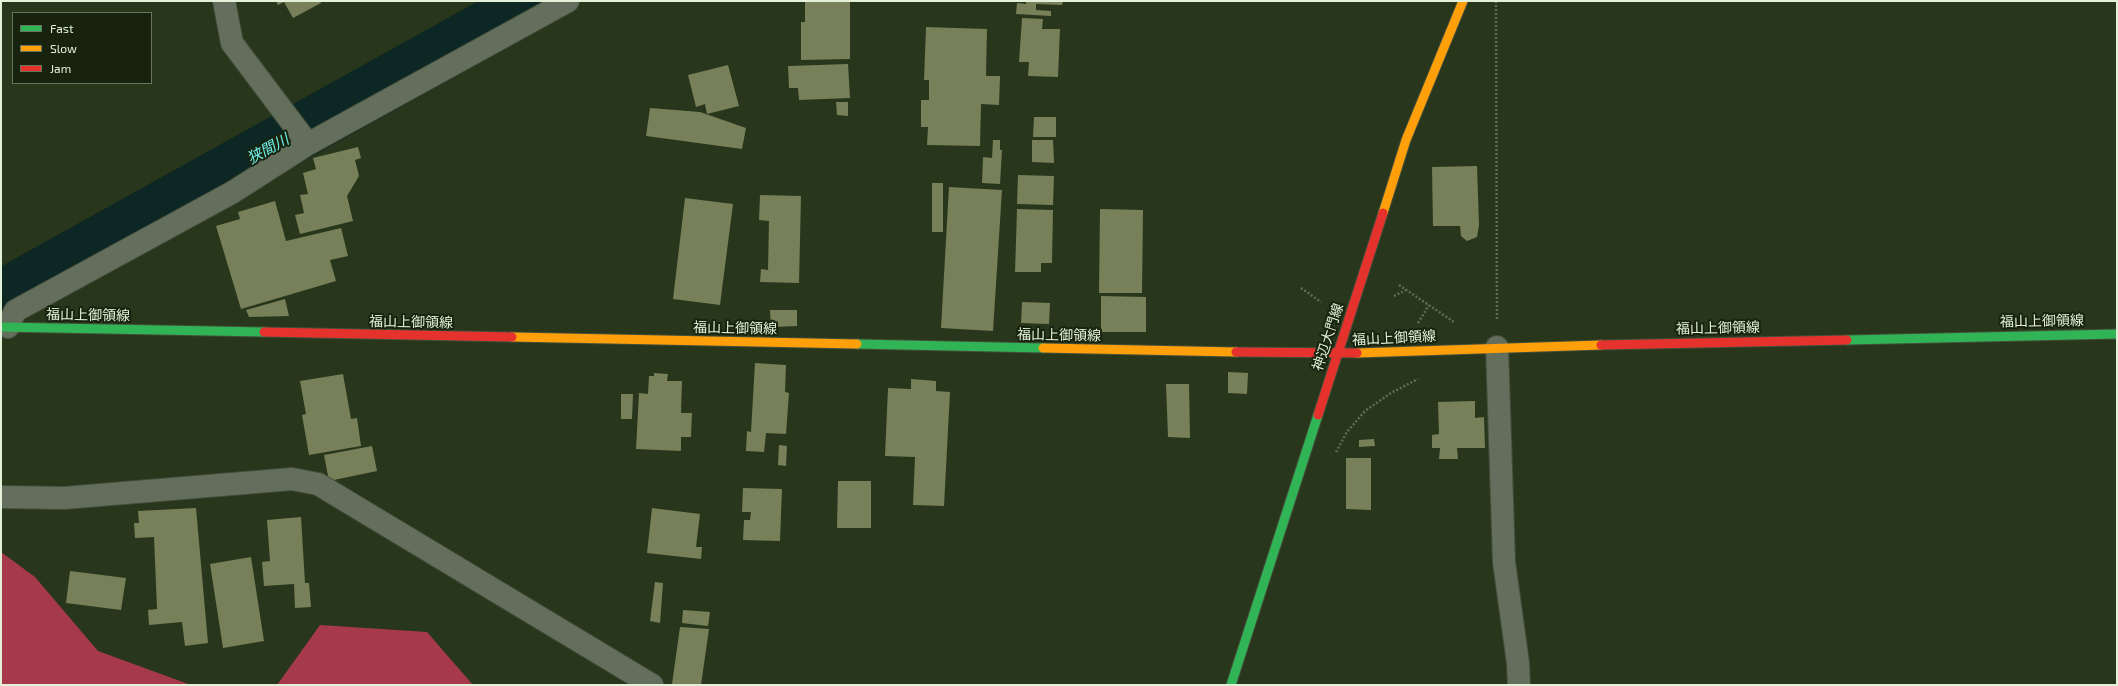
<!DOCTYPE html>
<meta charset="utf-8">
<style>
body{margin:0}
#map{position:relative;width:2118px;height:686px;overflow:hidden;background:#28361c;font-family:"Exo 2",sans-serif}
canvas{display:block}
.frame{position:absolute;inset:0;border:2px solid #e2f1d7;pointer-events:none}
.legend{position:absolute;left:12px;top:12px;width:140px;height:72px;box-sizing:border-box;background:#18230f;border:1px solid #69755f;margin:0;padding:5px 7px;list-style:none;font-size:12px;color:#e2f1d7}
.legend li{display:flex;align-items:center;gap:8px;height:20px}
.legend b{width:20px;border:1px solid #69755f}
</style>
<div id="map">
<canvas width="2118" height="686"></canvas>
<div class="frame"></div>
<ul class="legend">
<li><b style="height:5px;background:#30b455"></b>Fast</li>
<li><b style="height:5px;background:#ff9f0a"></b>Slow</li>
<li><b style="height:5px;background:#e5322d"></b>Jam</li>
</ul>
</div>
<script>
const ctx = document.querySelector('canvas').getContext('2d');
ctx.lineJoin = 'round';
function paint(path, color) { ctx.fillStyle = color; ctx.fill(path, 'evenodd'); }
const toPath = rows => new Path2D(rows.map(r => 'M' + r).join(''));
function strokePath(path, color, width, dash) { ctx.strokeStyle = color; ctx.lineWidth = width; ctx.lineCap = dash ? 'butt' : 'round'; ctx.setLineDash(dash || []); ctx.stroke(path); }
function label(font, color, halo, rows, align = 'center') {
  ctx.font = font + ' "Exo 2","Noto Sans JP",sans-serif'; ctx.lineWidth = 4; ctx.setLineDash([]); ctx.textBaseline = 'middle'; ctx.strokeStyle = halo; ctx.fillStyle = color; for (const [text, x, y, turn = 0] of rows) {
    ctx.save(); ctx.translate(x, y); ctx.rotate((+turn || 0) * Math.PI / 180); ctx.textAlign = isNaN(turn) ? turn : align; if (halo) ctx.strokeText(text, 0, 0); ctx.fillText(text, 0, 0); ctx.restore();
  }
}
const forest = toPath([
 [1,552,35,577,98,651,191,685,1,685],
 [320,625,427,632,473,685,277,685]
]);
const river = toPath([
 [1,298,535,1]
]);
const building = toPath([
 [276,1,320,1,321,3,293,18,284,2,278,5],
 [805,1,850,1,850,59,801,60,801,22,805,22],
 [1026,1,1063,1,1062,5,1036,4,1036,10,1051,11,1051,16,1016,14,1017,3,1026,4],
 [1022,18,1043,19,1042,29,1060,29,1058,77,1028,76,1029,62,1019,62],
 [926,27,987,29,986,76,1000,76,999,105,981,104,980,146,927,145,928,127,921,127,921,100,929,100,929,80,924,80],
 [848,64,850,98,799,100,798,88,789,88,788,66],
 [728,65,739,106,707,114,705,104,696,107,688,75],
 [836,102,848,102,848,116,837,115],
 [650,108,700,112,746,128,742,149,646,136],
 [1034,117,1056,117,1056,137,1033,137],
 [993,140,1000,140,1000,150,1002,150,1000,184,982,183,983,157,992,158],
 [1032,140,1053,140,1054,163,1032,162],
 [358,147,361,158,355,160,359,176,347,196,353,221,300,234,295,215,304,213,300,195,308,194,303,173,316,169,313,158],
 [1477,166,1479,225,1477,237,1467,241,1461,236,1460,226,1433,226,1432,167],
 [1018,175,1054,176,1053,205,1017,204],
 [932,183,943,183,943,232,932,232],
 [949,187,1002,190,993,331,941,328],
 [760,195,801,196,799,283,760,282,761,269,768,270,769,221,759,220],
 [685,198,733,204,720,305,673,299],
 [275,201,286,241,341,228,348,256,330,260,336,281,241,309,216,226,240,219,238,212],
 [1017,209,1053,210,1052,263,1041,263,1041,272,1015,272],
 [1100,209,1143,210,1142,293,1099,293],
 [1101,296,1146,297,1146,332,1101,332],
 [285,299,289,316,249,317,246,310],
 [1022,302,1050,303,1049,324,1021,323],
 [770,310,797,310,797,326,771,327],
 [755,363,786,365,785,392,789,393,786,434,766,433,764,452,746,451,747,431,751,432],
 [1228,372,1248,373,1247,394,1228,393],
 [654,373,668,374,667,381,682,381,681,413,692,413,691,437,681,437,681,451,636,449,639,393,648,394,649,376,654,376],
 [343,374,351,419,357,418,361,446,309,455,302,415,306,414,300,381],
 [911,379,936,381,936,391,950,392,944,506,913,505,915,457,885,456,888,388,911,389],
 [1166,384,1189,384,1190,438,1168,437],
 [621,394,633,394,632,419,621,419],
 [1475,401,1475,418,1484,417,1485,448,1457,448,1458,459,1439,459,1440,448,1432,448,1432,435,1439,434,1438,402],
 [1374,439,1375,446,1359,447,1359,440],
 [779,445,787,446,786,466,778,465],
 [372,446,377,471,329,481,324,455],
 [1346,458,1371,458,1371,510,1346,509],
 [838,481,871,481,871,528,837,528],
 [743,488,782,489,780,541,743,540,744,520,750,520,751,512,742,512],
 [196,508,208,643,185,646,182,622,149,625,148,610,157,609,154,537,135,538,134,523,139,523,138,511],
 [652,508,700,514,696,547,702,547,701,559,647,553],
 [301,517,305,583,309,583,311,607,295,608,294,584,264,586,262,562,270,561,267,520],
 [251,557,264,641,223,648,210,564],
 [70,571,126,578,121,610,66,603],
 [655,582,663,583,660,623,650,621],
 [683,610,710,612,708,626,682,623],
 [680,627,709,629,701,685,672,684]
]);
const path = toPath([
 [1496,1,1497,320],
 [1399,285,1454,322],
 [1301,288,1321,302],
 [1394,296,1406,290],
 [1418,323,1429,305],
 [1336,452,1347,432,1365,411,1391,393,1418,379]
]);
const street = toPath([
 [224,1,232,43,308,144],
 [8,327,15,311,233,192,308,144,568,1],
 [1497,347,1504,562,1518,663,1519,685],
 [1,497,64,498,292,479,318,484,652,685]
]);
const fast = toPath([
 [1,327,264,332],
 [1847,340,2117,334],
 [857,344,1043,348],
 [1231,685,1318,415]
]);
const slow = toPath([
 [1383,213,1406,140,1463,1],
 [512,337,857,344],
 [1043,348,1236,352],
 [1357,353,1601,345]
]);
const jam = toPath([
 [264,332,512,337],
 [1601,345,1847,340],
 [1236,352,1357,353],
 [1318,415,1383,213]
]);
const streetNames = [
 ["福山上御領線",88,315,1],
 ["福山上御領線",2042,321,-1],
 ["福山上御領線",411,322,1],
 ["福山上御領線",735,328,1],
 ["福山上御領線",1718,328,-1],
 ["福山上御領線",1059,335,1],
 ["神辺大門線",1328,337,-72],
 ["福山上御領線",1394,338,-3]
];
const waterNames = [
 ["狭間川",268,149,-29]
];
paint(forest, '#a63a4c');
strokePath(river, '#0d2724', 55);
paint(building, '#778058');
strokePath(street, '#444f3b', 24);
strokePath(fast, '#444f3b', 11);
strokePath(slow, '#444f3b', 11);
strokePath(jam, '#444f3b', 11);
strokePath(path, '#626b5a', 2.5, [2, 2]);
strokePath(street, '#646e5d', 22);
strokePath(fast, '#30b455', 9);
strokePath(slow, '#ff9f0a', 9);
strokePath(jam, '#e5322d', 9);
label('14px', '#e2f1d7', '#18230f', streetNames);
label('italic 15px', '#6df1ed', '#18230f', waterNames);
</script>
